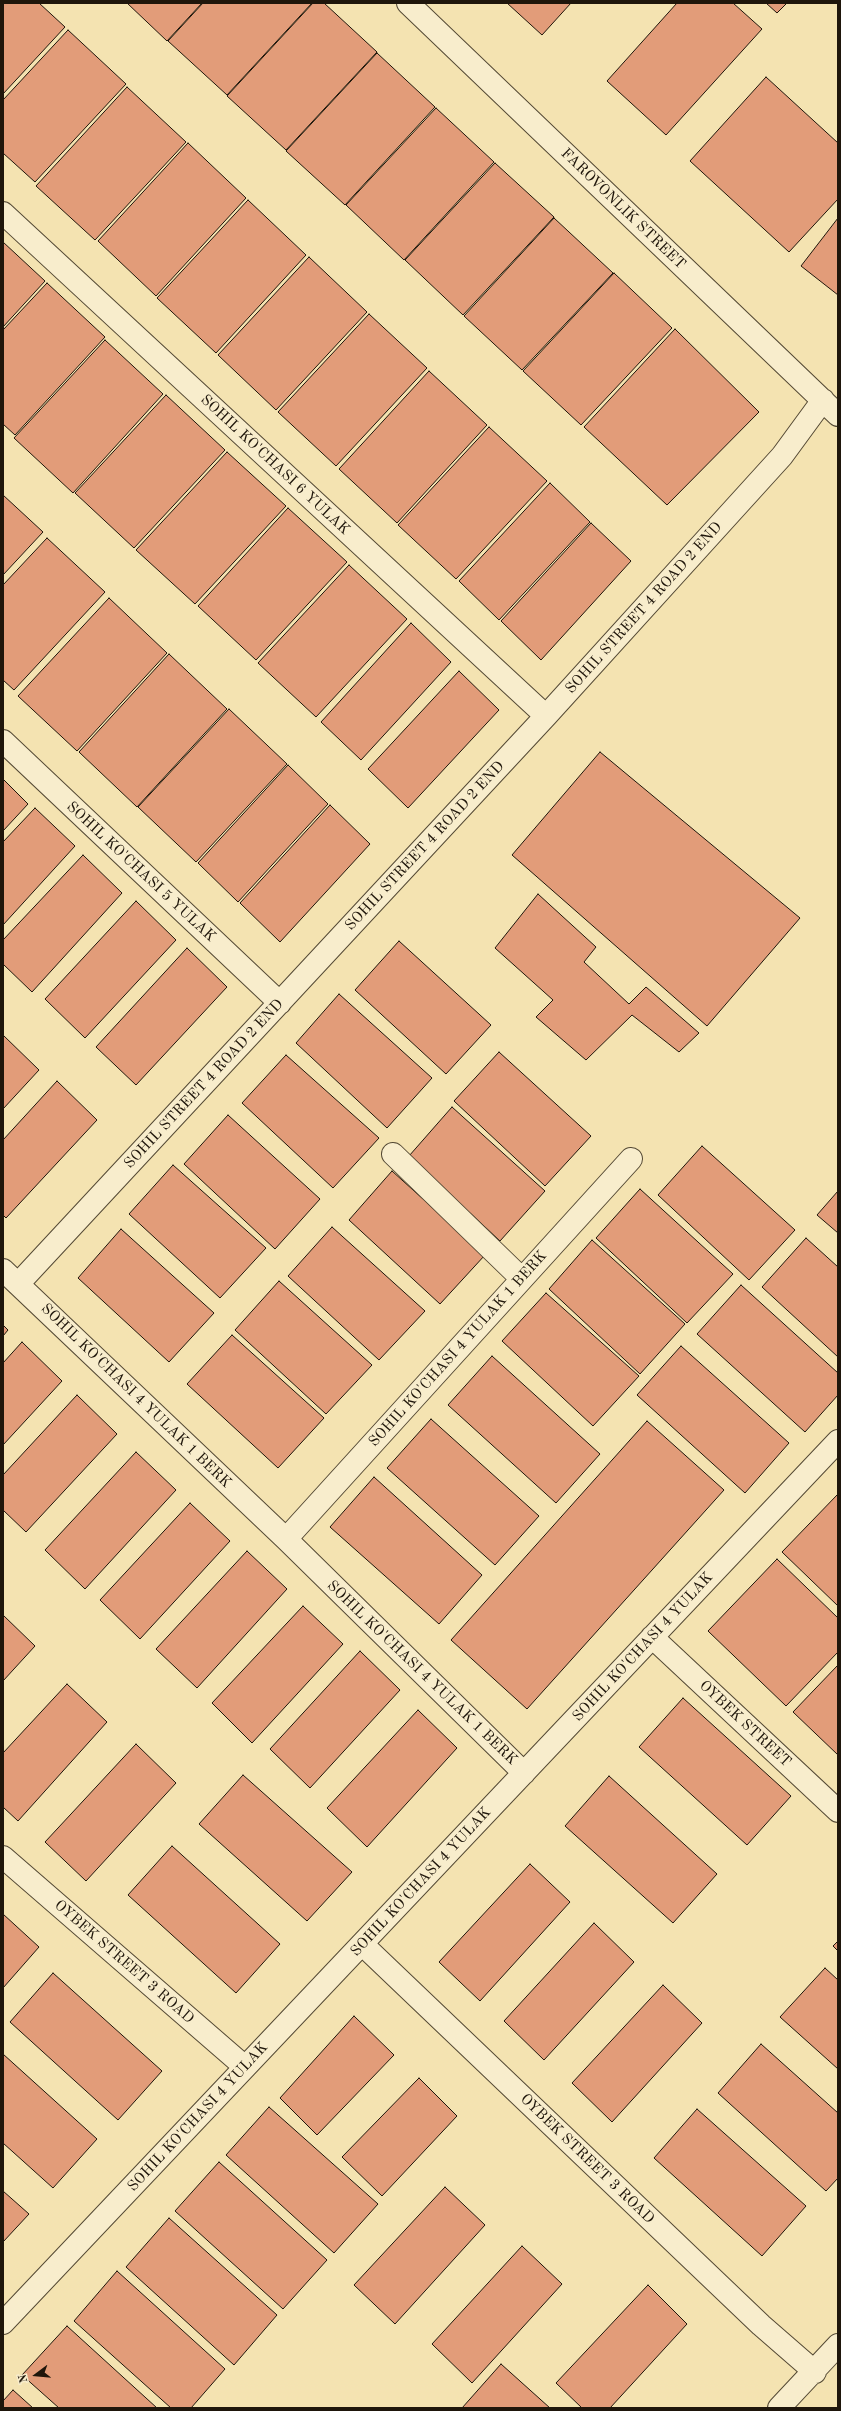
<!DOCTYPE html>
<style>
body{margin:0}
#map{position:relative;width:841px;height:2411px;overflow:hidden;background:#f4e3b1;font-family:"Old Standard TT",serif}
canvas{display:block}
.frame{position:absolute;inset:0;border:4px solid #1f160b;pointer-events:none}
.north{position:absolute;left:16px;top:2355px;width:40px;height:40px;-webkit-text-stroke:3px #f8edcc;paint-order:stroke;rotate:254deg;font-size:11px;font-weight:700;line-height:16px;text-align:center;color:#1f160b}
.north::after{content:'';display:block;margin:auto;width:14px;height:18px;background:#1f160b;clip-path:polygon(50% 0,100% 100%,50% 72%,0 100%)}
</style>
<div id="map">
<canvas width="841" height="2411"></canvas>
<div class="frame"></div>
<div class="north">N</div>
</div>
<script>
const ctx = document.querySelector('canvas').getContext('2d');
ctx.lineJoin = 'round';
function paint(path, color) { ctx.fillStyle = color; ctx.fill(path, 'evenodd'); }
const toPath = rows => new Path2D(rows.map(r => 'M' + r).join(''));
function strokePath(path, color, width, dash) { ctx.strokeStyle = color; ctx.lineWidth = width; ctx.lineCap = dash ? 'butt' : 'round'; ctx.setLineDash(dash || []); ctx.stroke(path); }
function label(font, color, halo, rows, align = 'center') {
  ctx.font = font + ' "Old Standard TT",serif'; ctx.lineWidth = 3.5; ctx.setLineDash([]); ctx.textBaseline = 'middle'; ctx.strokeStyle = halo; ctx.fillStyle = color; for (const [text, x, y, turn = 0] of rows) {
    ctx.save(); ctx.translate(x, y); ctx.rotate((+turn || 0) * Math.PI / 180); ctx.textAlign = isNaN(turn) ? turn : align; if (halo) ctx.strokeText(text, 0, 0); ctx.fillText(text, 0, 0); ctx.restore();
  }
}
const building = toPath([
 [3,3,39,3,65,27,3,94,3,3],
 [127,3,202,3,167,41,127,3],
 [203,3,312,3,227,95,168,41,203,3],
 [313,3,324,3,377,52,286,150,227,96,313,3],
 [507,3,571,3,542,35,507,3],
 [677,3,733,3,762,29,666,135,607,81,677,3],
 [766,3,787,3,777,13,766,3],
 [68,30,126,84,35,182,3,153,3,100,68,30],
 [377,53,435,107,345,205,286,151,377,53],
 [766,77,838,143,838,199,789,252,690,161,766,77],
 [127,87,186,142,95,240,36,186,127,87],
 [436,108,494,162,404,260,346,205,436,108],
 [188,143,246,198,156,296,98,241,188,143],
 [495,163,554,217,463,315,405,260,495,163],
 [248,200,306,255,216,353,157,298,248,200],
 [554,218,613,273,522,370,464,316,554,218],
 [838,218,838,295,801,266,838,218],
 [3,242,45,281,3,327,3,242],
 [309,257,367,312,276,410,218,355,309,257],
 [614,273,672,328,581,425,523,371,614,273],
 [47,283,105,337,15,435,3,424,3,330,47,283],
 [369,314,427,368,336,466,278,412,369,314],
 [675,329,759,412,667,505,584,427,675,329],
 [105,340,163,394,73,493,14,438,105,340],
 [429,371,487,425,397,523,339,469,429,371],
 [166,395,225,450,134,548,75,493,166,395],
 [489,427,547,481,456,579,398,525,489,427],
 [227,452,286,506,195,604,136,550,227,452],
 [550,483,590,522,499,620,459,581,550,483],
 [3,495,43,532,3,575,3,495],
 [288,508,347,562,256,660,198,606,288,508],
 [591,523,631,561,541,660,501,621,591,523],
 [47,538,105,592,14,690,3,680,3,585,47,538],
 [349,565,407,619,316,717,258,663,349,565],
 [109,598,167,653,77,751,18,696,109,598],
 [411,623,451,662,361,760,321,722,411,623],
 [169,654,227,709,137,807,79,752,169,654],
 [459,671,499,710,408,808,368,769,459,671],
 [229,709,287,764,196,862,138,807,229,709],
 [600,752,800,918,707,1026,512,855,600,752],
 [288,765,328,804,238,902,198,863,288,765],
 [3,779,28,804,3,831,3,779],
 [330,805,370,844,280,942,240,903,330,805],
 [35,808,75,846,3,925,3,842,35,808],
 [83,855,122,893,32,992,3,964,3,940,83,855],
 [538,894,596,947,584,962,629,1004,646,987,699,1033,679,1052,632,1015,586,1060,536,1017,553,1000,495,948,538,894],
 [136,901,176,940,85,1038,45,999,136,901],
 [399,941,491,1025,446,1074,355,990,399,941],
 [187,948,227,987,136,1085,96,1047,187,948],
 [339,994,432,1078,387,1128,296,1043,339,994],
 [3,1035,39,1070,3,1109,3,1035],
 [499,1052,591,1136,545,1186,454,1101,499,1052],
 [286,1055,379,1138,333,1188,242,1103,286,1055],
 [57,1081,97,1120,6,1218,3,1215,3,1140,57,1081],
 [452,1107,545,1191,500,1241,409,1156,452,1107],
 [228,1115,320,1199,275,1249,184,1164,228,1115],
 [702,1146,795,1230,749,1280,658,1195,702,1146],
 [173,1165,266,1248,220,1298,129,1214,173,1165],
 [392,1171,485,1255,440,1304,349,1220,392,1171],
 [640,1189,733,1274,687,1323,596,1238,640,1189],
 [838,1191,838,1233,817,1215,838,1191],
 [332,1227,425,1311,379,1360,288,1276,332,1227],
 [121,1229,214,1313,169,1362,78,1278,121,1229],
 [806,1238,838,1267,838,1357,762,1287,806,1238],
 [592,1240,685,1324,640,1374,549,1289,592,1240],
 [279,1281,372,1365,326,1414,235,1330,279,1281],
 [741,1285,838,1373,838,1395,805,1432,697,1334,741,1285],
 [546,1293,639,1376,593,1426,502,1341,546,1293],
 [3,1325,8,1330,3,1336,3,1325],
 [232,1335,324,1418,278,1468,187,1384,232,1335],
 [22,1342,62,1381,3,1445,3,1363,22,1342],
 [681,1346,789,1443,745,1493,637,1395,681,1346],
 [492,1356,600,1454,556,1503,448,1405,492,1356],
 [77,1395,117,1434,26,1532,3,1510,3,1475,77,1395],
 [431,1419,539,1516,495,1565,387,1468,431,1419],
 [647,1421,724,1490,527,1709,451,1640,647,1421],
 [136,1452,176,1490,85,1589,45,1550,136,1452],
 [374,1477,482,1575,439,1624,330,1527,374,1477],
 [838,1494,838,1606,782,1552,838,1494],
 [190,1503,230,1541,140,1639,100,1600,190,1503],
 [247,1551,287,1589,197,1688,156,1649,247,1551],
 [777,1559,838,1618,838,1652,786,1706,708,1631,777,1559],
 [303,1606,343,1644,252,1743,212,1703,303,1606],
 [3,1615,35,1646,3,1681,3,1615],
 [360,1651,400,1690,310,1788,270,1749,360,1651],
 [838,1665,838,1755,793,1712,838,1665],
 [67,1684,107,1722,18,1821,3,1807,3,1753,67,1684],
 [683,1698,791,1796,747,1845,639,1747,683,1698],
 [418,1710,457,1748,367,1847,327,1808,418,1710],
 [136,1744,176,1783,86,1881,45,1842,136,1744],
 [243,1775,352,1872,307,1921,199,1824,243,1775],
 [609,1776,717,1874,673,1923,565,1826,609,1776],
 [172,1846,280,1944,236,1993,128,1895,172,1846],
 [530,1864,570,1902,480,2001,439,1962,530,1864],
 [3,1914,39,1947,3,1988,3,1914],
 [594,1923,634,1962,544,2060,504,2021,594,1923],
 [838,1941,838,1951,833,1946,838,1941],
 [825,1968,838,1980,838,2069,780,2017,825,1968],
 [53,1973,162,2071,118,2120,10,2022,53,1973],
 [663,1985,702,2023,612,2122,572,2083,663,1985],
 [354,2016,394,2055,317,2135,280,2098,354,2016],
 [761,2044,838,2113,838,2178,826,2191,718,2093,761,2044],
 [3,2054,97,2139,53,2188,3,2143,3,2054],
 [419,2078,457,2116,382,2196,342,2157,419,2078],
 [269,2107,378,2204,334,2253,226,2155,269,2107],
 [697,2109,806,2206,762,2256,654,2158,697,2109],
 [219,2162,327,2260,283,2309,175,2211,219,2162],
 [445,2187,485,2225,395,2324,354,2285,445,2187],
 [3,2191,29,2214,3,2242,3,2191],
 [169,2218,277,2315,234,2365,126,2267,169,2218],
 [522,2246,562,2284,472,2383,432,2344,522,2246],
 [117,2271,225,2369,191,2408,171,2408,74,2321,117,2271],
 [648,2285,687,2324,610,2408,582,2408,556,2383,648,2285],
 [67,2326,157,2408,59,2408,22,2375,67,2326],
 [501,2364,550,2408,462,2408,501,2364],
 [13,2390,33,2408,3,2408,3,2401,13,2390]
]);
const minor = toPath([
 [408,3,838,415],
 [3,213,546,716],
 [3,741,280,1003],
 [393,1154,522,1279],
 [3,1270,286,1539,524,1773],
 [18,1284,546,716,782,456,823,400],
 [286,1539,631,1159],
 [652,1637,838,1811],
 [3,1857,245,2067],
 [362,1944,761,2325,815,2372],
 [3,2323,838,1441],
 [779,2408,838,2345]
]);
const streetNames = [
 ["FAROVONLIK STREET",623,209,44],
 ["SOHIL KO'CHASI 6 YULAK",275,465,43],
 ["SOHIL STREET 4 ROAD 2 END",644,608,-48],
 ["SOHIL STREET 4 ROAD 2 END",425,846,-47],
 ["SOHIL KO'CHASI 5 YULAK",141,872,43],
 ["SOHIL STREET 4 ROAD 2 END",204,1084,-47],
 ["SOHIL KO'CHASI 4 YULAK 1 BERK",458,1349,-48],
 ["SOHIL KO'CHASI 4 YULAK 1 BERK",136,1396,44],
 ["SOHIL KO'CHASI 4 YULAK",643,1647,-47],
 ["SOHIL KO'CHASI 4 YULAK 1 BERK",422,1673,44],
 ["OYBEK STREET",745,1724,43],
 ["SOHIL KO'CHASI 4 YULAK",421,1882,-47],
 ["OYBEK STREET 3 ROAD",124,1962,41],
 ["SOHIL KO'CHASI 4 YULAK",198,2117,-47],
 ["OYBEK STREET 3 ROAD",587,2159,44]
];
paint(building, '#e29c79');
strokePath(building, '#1f160b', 1);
strokePath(minor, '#544934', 24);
strokePath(minor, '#f8edcc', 22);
label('15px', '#1f160b', '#f8edcc', streetNames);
</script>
